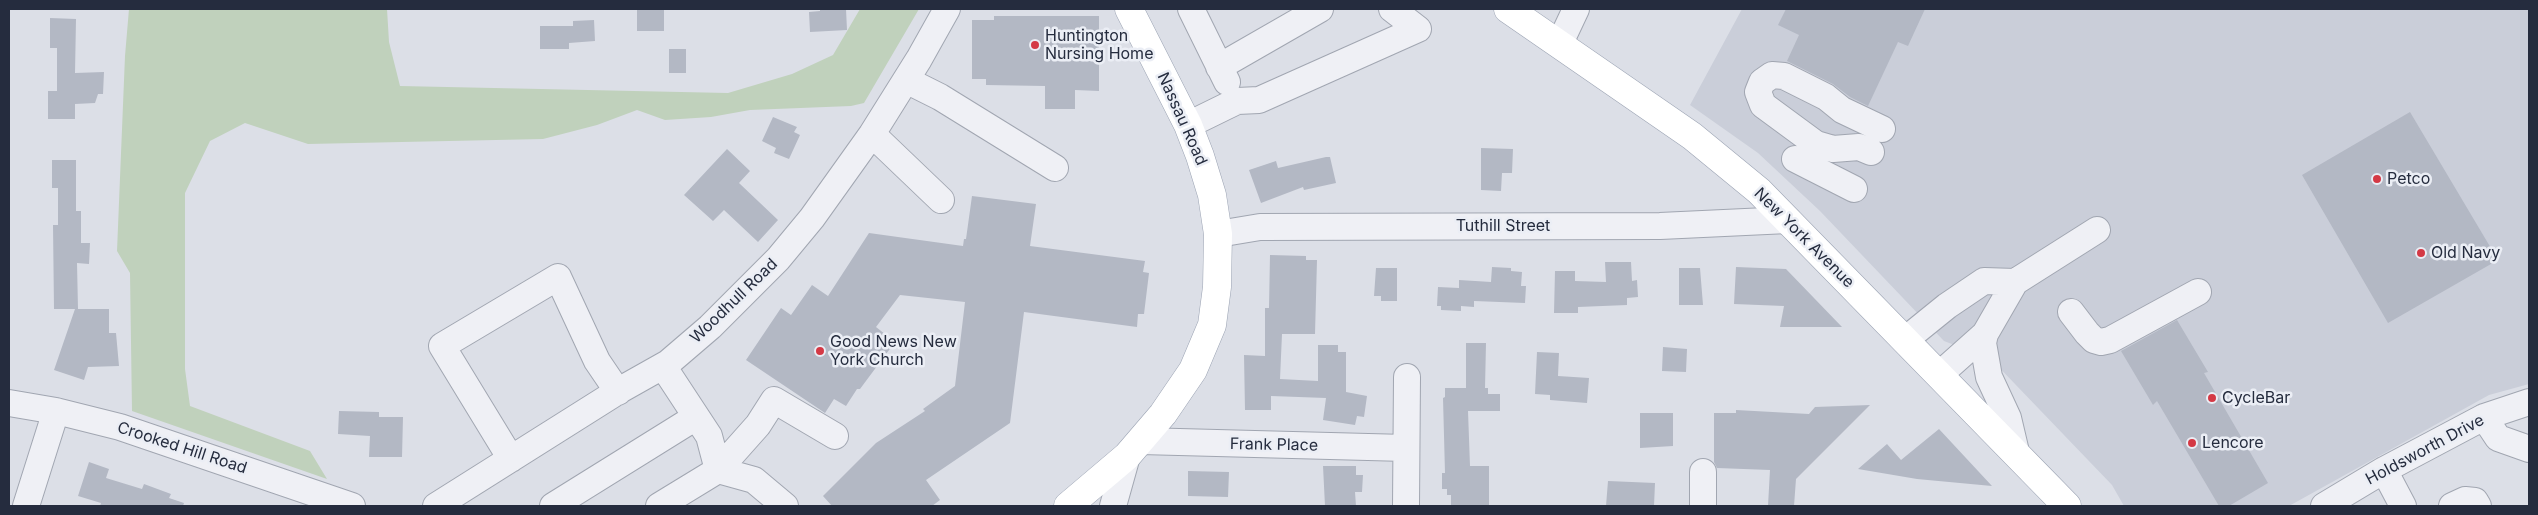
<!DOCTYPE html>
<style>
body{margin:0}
#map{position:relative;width:2538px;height:515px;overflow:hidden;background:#dcdfe7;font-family:Inter,sans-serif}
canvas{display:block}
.frame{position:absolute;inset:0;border:10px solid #252c3e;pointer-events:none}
</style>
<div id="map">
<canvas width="2538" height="515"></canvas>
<div class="frame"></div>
</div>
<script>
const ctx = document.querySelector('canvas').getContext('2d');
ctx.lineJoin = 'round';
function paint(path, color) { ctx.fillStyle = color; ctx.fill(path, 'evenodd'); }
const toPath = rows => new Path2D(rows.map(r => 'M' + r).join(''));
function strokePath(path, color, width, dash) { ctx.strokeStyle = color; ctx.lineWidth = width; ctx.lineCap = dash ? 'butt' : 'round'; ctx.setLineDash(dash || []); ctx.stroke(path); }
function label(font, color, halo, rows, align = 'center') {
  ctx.font = font + ' Inter,sans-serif'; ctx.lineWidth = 5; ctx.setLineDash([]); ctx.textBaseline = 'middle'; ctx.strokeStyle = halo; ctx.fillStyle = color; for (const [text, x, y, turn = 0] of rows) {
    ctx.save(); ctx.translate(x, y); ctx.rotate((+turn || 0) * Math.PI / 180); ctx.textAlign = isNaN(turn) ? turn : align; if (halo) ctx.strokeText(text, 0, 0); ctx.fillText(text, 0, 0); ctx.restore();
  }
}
const built = toPath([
 [1742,9,2529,9,2529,384,2489,395,2289,506,2124,506,2112,485,1991,359,1944,341,1820,211,1758,153,1690,105]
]);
const green = toPath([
 [129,9,387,9,389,42,400,86,728,93,792,74,833,55,860,9,919,9,864,103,851,106,750,110,711,117,665,120,637,110,597,125,543,139,308,144,245,123,210,141,185,193,185,369,190,406,310,451,327,479,132,411,130,273,117,251,125,56]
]);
const building = toPath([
 [637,9,664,9,664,31,637,31],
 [820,9,846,9,847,30,810,32,809,12,820,11],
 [1786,9,1925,9,1908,46,1898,42,1868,106,1850,97,1833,84,1787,61,1799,35,1778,25],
 [994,16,1099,16,1099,91,1075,90,1075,109,1045,109,1045,86,986,85,986,79,972,79,972,20,994,20],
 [50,18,76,19,75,73,104,72,103,94,98,94,95,103,75,104,75,119,48,119,48,91,57,91,57,48,50,48],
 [594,20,595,41,569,43,569,49,540,49,540,26,573,26,573,21],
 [669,49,686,49,686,73,669,73],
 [2410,112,2498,260,2388,323,2302,175],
 [773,117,797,127,794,132,800,135,789,159,774,153,776,148,762,141],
 [1481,148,1513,149,1512,173,1502,173,1501,191,1481,190],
 [727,149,750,171,739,183,778,220,758,242,724,210,713,221,684,195],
 [1326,157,1330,157,1336,183,1304,190,1303,187,1261,203,1249,170,1276,161,1278,168],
 [52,160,76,160,76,211,81,211,81,243,90,243,89,264,77,263,78,309,54,309,53,225,58,225,58,188,52,188],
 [972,196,1036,204,1030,246,1145,261,1143,272,1149,273,1144,314,1138,314,1137,327,1024,312,1010,423,926,480,940,500,932,506,832,506,823,496,876,443,925,411,923,409,955,386,965,302,900,295,876,327,895,342,860,389,857,389,846,406,834,399,825,413,746,360,781,308,791,315,812,285,828,296,869,233,963,246,964,239,966,239],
 [1270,255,1306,256,1306,260,1317,260,1315,334,1282,334,1280,379,1318,381,1318,345,1338,345,1338,352,1346,352,1346,392,1367,396,1364,417,1357,416,1355,425,1323,420,1326,398,1271,396,1271,410,1245,410,1244,355,1265,356,1265,308,1269,308],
 [1605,262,1631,262,1632,281,1637,280,1638,297,1627,298,1627,305,1578,307,1578,313,1554,313,1555,271,1575,271,1575,281,1606,282],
 [1492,267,1511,268,1511,271,1522,272,1521,286,1526,286,1525,303,1474,301,1474,307,1461,306,1461,311,1441,310,1441,306,1437,306,1438,287,1459,288,1459,280,1491,282],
 [1736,267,1786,269,1842,327,1780,327,1784,306,1734,304],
 [1376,268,1397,268,1397,301,1381,301,1381,296,1374,296],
 [1679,268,1700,268,1703,305,1679,305],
 [75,309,109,309,109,333,116,333,119,366,88,367,84,380,54,370],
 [2177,320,2208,372,2204,373,2268,483,2229,506,2219,506,2157,401,2153,405,2121,351],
 [1466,343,1486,343,1485,388,1488,388,1488,394,1500,394,1500,411,1468,411,1470,466,1489,466,1489,506,1451,506,1451,495,1447,495,1447,489,1442,489,1442,473,1445,473,1443,398,1445,397,1445,388,1466,388],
 [1663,347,1687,349,1686,372,1662,371],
 [1537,352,1559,353,1558,376,1589,378,1587,403,1550,400,1550,395,1535,394],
 [1870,405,1796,479,1794,506,1768,506,1770,470,1717,468,1714,462,1714,413,1736,413,1736,410,1809,414,1815,407],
 [339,411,379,412,379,417,403,417,402,457,369,457,370,436,338,434],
 [1640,413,1673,413,1673,446,1640,448],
 [1939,429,1992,486,1917,479,1858,469,1887,444,1901,460],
 [89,462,109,469,106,478,142,489,144,484,171,494,169,498,184,503,183,506,100,506,101,503,78,496],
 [1323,466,1356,466,1356,475,1363,475,1362,492,1355,492,1356,506,1325,506],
 [1188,471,1229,472,1228,497,1188,496],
 [1608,481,1655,483,1654,506,1606,506]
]);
const minor = toPath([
 [1191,9,1227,82],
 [1560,43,1576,9],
 [1219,67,1320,9],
 [906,80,940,97,1055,168],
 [1188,125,1237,101,1259,100,1418,29,1392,9],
 [872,134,941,200],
 [1871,152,1859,147,1833,149,1816,144,1763,105,1758,92,1762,82,1772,75,1784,76,1826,97,1842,110,1882,129],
 [1795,159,1854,189],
 [1218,234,1260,227,1660,226,1788,220],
 [2071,312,2087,333,2094,340,2101,342,2110,340,2198,292],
 [1985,334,1983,343,1989,377,2008,418,2016,452],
 [1905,340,1947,306,1984,281,2015,282],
 [663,366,709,436,718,470],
 [1939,375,1985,334,2015,282,2097,230],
 [9,403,56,411,120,427,352,506],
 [2484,417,2498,438,2529,449],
 [1141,441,1406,448],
 [511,459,442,346,558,277,597,361,618,392],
 [718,470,758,425,774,400,835,436],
 [2384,470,2403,506],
 [26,506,56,411],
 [436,506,620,390,668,363,710,327,778,259,812,218,872,134,919,59,947,9],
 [553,506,696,417],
 [659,506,718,470,754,480,785,506],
 [1113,506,1127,456],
 [1406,506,1407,377],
 [1703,506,1703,472],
 [2324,506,2384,470,2484,417,2529,402],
 [2452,506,2465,500,2475,501,2478,506]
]);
const major = toPath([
 [1508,9,1692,136,1759,191,2067,506],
 [1068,506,1127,456,1163,414,1193,370,1212,325,1217,287,1218,234,1212,195,1200,156,1188,125,1129,9]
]);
const markers = [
 [1035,45,5,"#d43945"],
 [2377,179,5,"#d43945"],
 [2421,253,5,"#d43945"],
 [820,351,5,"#d43945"],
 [2212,398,5,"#d43945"],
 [2192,443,5,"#d43945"]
];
const poiNames = [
 ["Huntington",1045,36],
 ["Nursing Home",1045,54],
 ["Petco",2387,179],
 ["Old Navy",2431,253],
 ["Good News New",830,342],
 ["York Church",830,360],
 ["CycleBar",2222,398],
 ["Lencore",2202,443]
];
const streetNames = [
 ["Nassau Road",1182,119,66],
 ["Tuthill Street",1503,226],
 ["New York Avenue",1804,238,45],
 ["Woodhull Road",734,301,-44],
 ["Frank Place",1274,445,1],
 ["Crooked Hill Road",182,448,18],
 ["Holdsworth Drive",2425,450,-28]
];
paint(built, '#caced9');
paint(green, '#c0d1bc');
paint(building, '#b3b8c4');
strokePath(minor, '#a1a6b1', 28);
strokePath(major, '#9ba3b3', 29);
strokePath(minor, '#eff0f5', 26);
strokePath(major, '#fff', 28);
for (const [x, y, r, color] of markers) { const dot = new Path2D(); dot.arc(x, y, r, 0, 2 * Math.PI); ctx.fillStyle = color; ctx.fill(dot); strokePath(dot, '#ebeef5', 2); }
label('16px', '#252c3e', '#ebeef5', poiNames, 'left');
label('16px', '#252c3e', '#ebeef5', streetNames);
</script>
